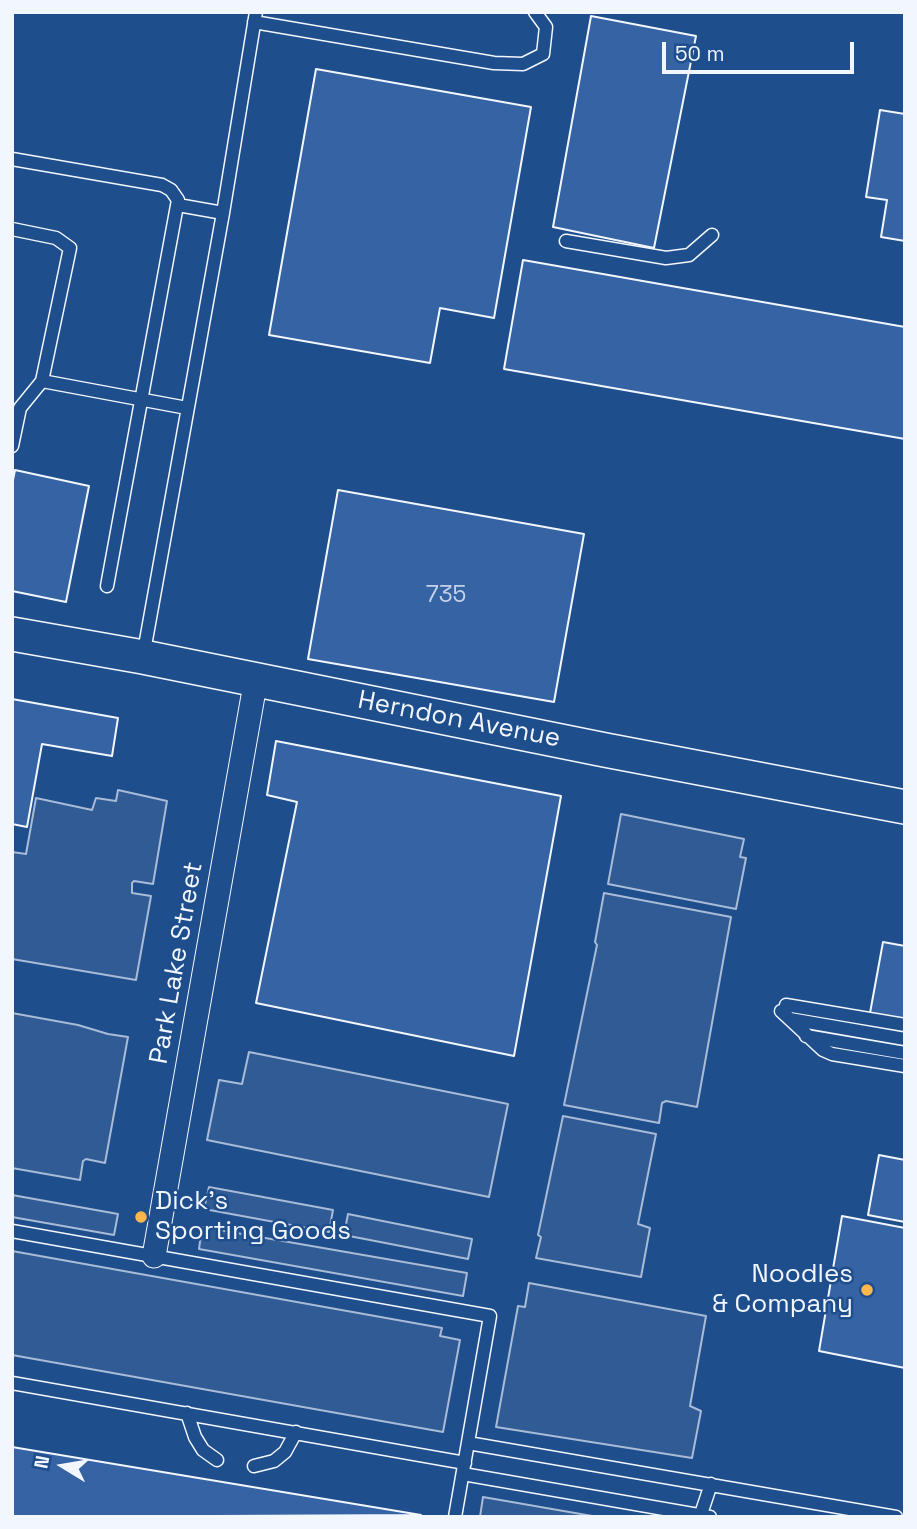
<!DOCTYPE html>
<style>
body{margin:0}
#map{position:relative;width:917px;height:1529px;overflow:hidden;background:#1f4e8c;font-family:"Space Grotesk",sans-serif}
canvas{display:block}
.frame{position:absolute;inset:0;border:14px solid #f2f6ff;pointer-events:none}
.north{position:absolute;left:28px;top:1431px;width:70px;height:70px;-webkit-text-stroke:5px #1f4e8c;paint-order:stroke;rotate:281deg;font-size:19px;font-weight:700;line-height:28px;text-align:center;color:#f2f6ff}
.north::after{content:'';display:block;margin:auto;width:24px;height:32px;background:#f2f6ff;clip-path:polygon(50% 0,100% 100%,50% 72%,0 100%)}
.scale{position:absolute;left:662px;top:42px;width:192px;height:32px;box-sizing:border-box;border:4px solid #f2f6ff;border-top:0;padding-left:9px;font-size:21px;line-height:24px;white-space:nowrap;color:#f2f6ff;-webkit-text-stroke:5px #1f4e8c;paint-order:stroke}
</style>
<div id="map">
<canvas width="917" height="1529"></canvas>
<div class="frame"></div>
<div class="north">N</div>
<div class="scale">50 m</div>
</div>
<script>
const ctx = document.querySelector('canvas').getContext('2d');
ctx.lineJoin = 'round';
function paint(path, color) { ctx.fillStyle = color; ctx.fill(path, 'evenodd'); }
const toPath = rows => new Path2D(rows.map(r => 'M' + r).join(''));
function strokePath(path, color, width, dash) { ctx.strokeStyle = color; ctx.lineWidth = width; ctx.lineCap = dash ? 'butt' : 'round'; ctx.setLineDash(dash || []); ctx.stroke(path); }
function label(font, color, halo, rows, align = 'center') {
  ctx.font = font + ' "Space Grotesk",sans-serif'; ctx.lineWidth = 5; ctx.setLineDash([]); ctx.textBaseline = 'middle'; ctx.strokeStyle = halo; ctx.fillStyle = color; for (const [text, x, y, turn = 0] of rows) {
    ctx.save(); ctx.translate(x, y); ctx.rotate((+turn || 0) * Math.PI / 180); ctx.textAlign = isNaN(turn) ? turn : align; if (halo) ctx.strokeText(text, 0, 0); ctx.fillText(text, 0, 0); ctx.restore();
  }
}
const parking = toPath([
 [118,790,167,801,153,884,134,881,132,883,132,893,151,896,136,980,12,959,12,852,26,854,36,798,92,810,96,798,116,801,118,790],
 [621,814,744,839,740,857,746,858,736,909,608,884,621,814],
 [604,893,731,917,697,1107,666,1101,662,1103,659,1123,564,1105,597,945,595,942,604,893],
 [12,1013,78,1025,108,1034,128,1037,105,1163,86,1159,83,1161,80,1180,12,1168,12,1013],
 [249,1052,508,1104,489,1197,207,1140,219,1080,242,1084,249,1052],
 [563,1116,656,1134,638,1224,650,1228,641,1277,536,1258,541,1237,538,1235,563,1116],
 [209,1187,333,1210,329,1232,204,1209,209,1187],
 [12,1195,118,1214,114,1235,12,1217,12,1195],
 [348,1214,472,1239,468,1259,344,1235,348,1214],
 [202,1227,467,1273,463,1296,199,1249,202,1227],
 [12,1251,442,1328,440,1336,460,1340,443,1432,12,1355,12,1251],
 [529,1283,706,1316,690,1406,701,1411,692,1458,496,1427,518,1306,525,1307,529,1283],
 [483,1497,598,1517,480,1517,483,1497]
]);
const building = toPath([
 [591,16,696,36,654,248,553,227,591,16],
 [316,69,531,107,494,318,440,308,430,363,269,335,316,69],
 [880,110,905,114,905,241,881,237,887,200,866,197,880,110],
 [523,260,905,327,905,439,504,369,523,260],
 [15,470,89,486,66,602,12,591,12,485,15,470],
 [338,490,584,534,554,702,308,659,338,490],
 [12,699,118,718,112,756,42,744,27,827,12,824,12,699],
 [276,741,561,796,514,1056,256,1003,297,802,267,795,276,741],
 [883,942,905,946,905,1055,879,1050,885,1021,870,1013,883,942],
 [879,1155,905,1160,905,1222,868,1215,879,1155],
 [842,1216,905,1228,905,1368,819,1351,842,1216],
 [12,1447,421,1515,12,1517,12,1447]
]);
const lane = toPath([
 [254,22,494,63,523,64,543,54,546,27,535,12],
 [12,159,162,185,171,190,178,200,107,586],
 [178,205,223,213],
 [12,229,56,238,70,248,42,381],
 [566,241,666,258,689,255,712,235],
 [12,446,20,408,42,381,187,408],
 [143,657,223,213,256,12],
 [786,1005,905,1025],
 [781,1011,823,1050,832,1054,905,1066],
 [790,1019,905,1039],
 [806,1036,905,1053],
 [12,1231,490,1316,455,1517],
 [12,1383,465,1463],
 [187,1413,195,1437,203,1450,217,1460],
 [468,1443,896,1517],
 [254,1466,274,1461,285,1452,296,1432],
 [463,1474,710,1517],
 [700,1517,711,1484]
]);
const street = toPath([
 [154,1256,256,679]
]);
const secondary = toPath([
 [12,634,143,657,605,750,905,807]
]);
const markers = [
 [141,1217,7,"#ffb74d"],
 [867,1290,7,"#ffb74d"]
];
const numberNames = [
 ["735",446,596]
];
const streetNames = [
 ["Herndon Avenue",459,720,11],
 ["Park Lake Street",177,963,-80]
];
const poiNames = [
 ["Dick's",155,1202],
 ["Sporting Goods",155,1232],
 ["Noodles",853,1275,"right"],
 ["& Company",853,1305,"right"]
];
paint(parking, '#305b95');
strokePath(parking, '#a8bbd7', 2);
paint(building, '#3563a3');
strokePath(building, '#f2f6ff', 2);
strokePath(lane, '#f2f6ff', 15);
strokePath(street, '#f2f6ff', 25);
strokePath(secondary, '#f2f6ff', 36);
strokePath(lane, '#1f4e8c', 12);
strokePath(street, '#1f4e8c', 23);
strokePath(secondary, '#1f4e8c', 33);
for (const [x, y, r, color] of markers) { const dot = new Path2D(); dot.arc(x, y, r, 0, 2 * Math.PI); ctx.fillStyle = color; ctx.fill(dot); strokePath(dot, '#1f4e8c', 2.5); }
label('23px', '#c3d1e8', null, numberNames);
label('26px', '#f2f6ff', '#1f4e8c', streetNames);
label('26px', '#f2f6ff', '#1f4e8c', poiNames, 'left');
</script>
